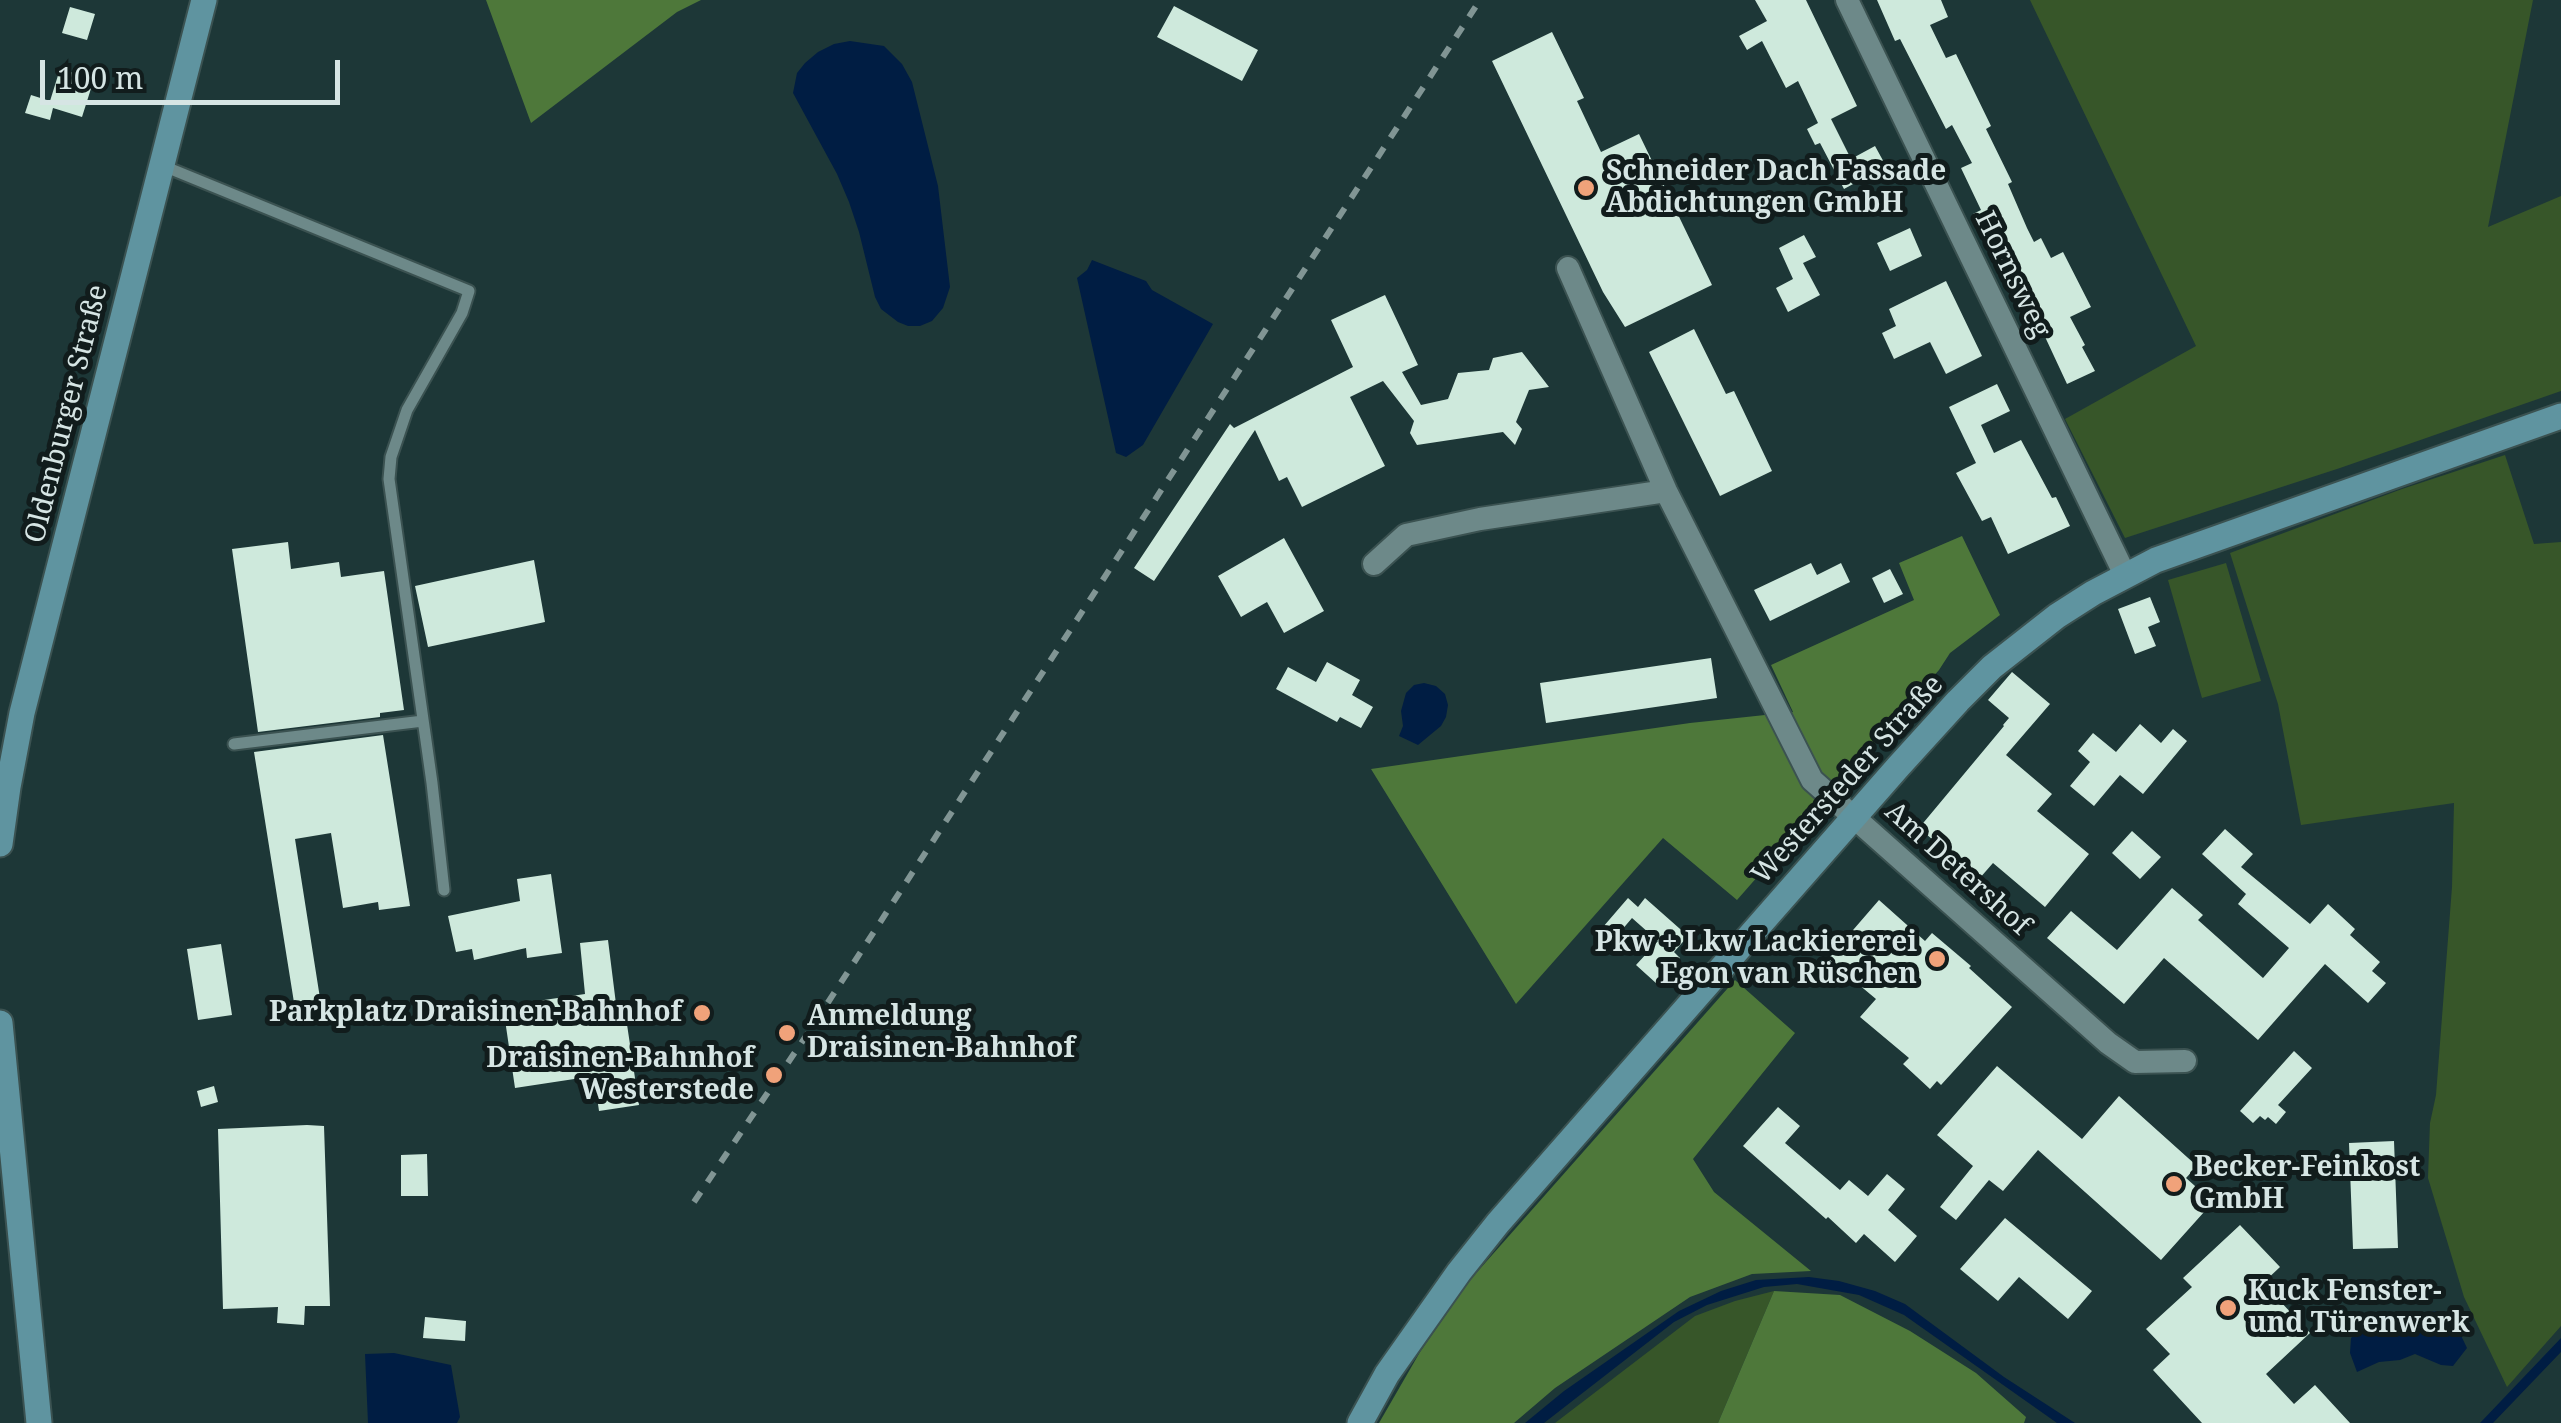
<!DOCTYPE html>
<meta charset="utf-8">
<style>
body{margin:0}
#map{position:relative;width:2561px;height:1423px;overflow:hidden;background:#1d3737;font-family:"Noto Serif",serif}
canvas{display:block}
.scale{position:absolute;left:40px;top:60px;width:300px;height:45px;box-sizing:border-box;border:5px solid #d6e5e4;border-top:0;padding-left:12px;font-size:30px;line-height:35px;white-space:nowrap;color:#d6e5e4;-webkit-text-stroke:8px #111c1c;paint-order:stroke}
</style>
<div id="map">
<canvas width="2561" height="1423"></canvas>
<div class="scale">100 m</div>
</div>
<script>
const ctx = document.querySelector('canvas').getContext('2d');
ctx.lineJoin = 'round';
function paint(path, color) { ctx.fillStyle = color; ctx.fill(path, 'evenodd'); }
const toPath = rows => new Path2D(rows.map(r => 'M' + r).join(''));
function strokePath(path, color, width, dash) { ctx.strokeStyle = color; ctx.lineWidth = width; ctx.lineCap = dash ? 'butt' : 'round'; ctx.setLineDash(dash || []); ctx.stroke(path); }
function label(font, color, halo, rows, align = 'center') {
  ctx.font = font + ' "Noto Serif",serif'; ctx.lineWidth = 10; ctx.setLineDash([]); ctx.textBaseline = 'middle'; ctx.strokeStyle = halo; ctx.fillStyle = color; for (const [text, x, y, turn = 0] of rows) {
    ctx.save(); ctx.translate(x, y); ctx.rotate((+turn || 0) * Math.PI / 180); ctx.textAlign = isNaN(turn) ? turn : align; if (halo) ctx.strokeText(text, 0, 0); ctx.fillText(text, 0, 0); ctx.restore();
  }
}
const green = toPath([
 [2030,0,2533,0,2488,227,2561,196,2561,391,2340,468,2125,538,2065,419,2196,346],
 [2505,455,2534,544,2561,542,2561,1326,2507,1387,2464,1297,2428,1178,2430,1123,2436,1095,2452,887,2454,803,2301,825,2278,704,2230,553,2402,489],
 [2226,563,2261,681,2202,698,2168,580],
 [1774,1291,1718,1423,1555,1423,1695,1316,1735,1301]
]);
const forest = toPath([
 [486,0,701,0,677,12,531,123],
 [1962,536,2000,615,1950,653,1939,670,1737,900,1663,838,1516,1004,1371,769,1690,723,1793,712,1771,665,1914,600,1899,563],
 [1735,980,1795,1033,1693,1159,1714,1192,1811,1271,1752,1274,1690,1297,1555,1388,1514,1423,1379,1423,1420,1352,1470,1280],
 [1774,1291,1840,1295,1910,1331,1976,1373,2026,1417,2024,1423,1718,1423]
]);
const water = toPath([
 [850,41,884,46,902,64,912,82,938,186,950,287,943,308,932,321,920,326,908,326,898,322,881,309,875,297,859,232,849,202,837,174,793,93,797,73,805,63,818,52,834,44],
 [1092,260,1146,281,1152,290,1213,324,1143,445,1126,457,1116,453,1077,278,1087,270],
 [1424,683,1436,686,1445,694,1448,705,1446,717,1441,726,1418,745,1399,736,1403,726,1401,711,1406,693,1414,685],
 [1809,1277,1839,1281,1875,1291,1905,1304,2004,1377,2075,1423,2057,1423,1904,1315,1859,1295,1797,1284,1764,1287,1707,1305,1674,1322,1544,1423,1525,1423,1564,1391,1679,1311,1721,1291,1756,1280],
 [2444,1311,2454,1321,2467,1348,2453,1366,2441,1365,2415,1354,2400,1360,2379,1362,2357,1372,2350,1353,2351,1338,2368,1321,2409,1313],
 [2561,1338,2561,1352,2493,1423,2480,1423],
 [394,1353,451,1365,460,1417,457,1423,368,1423,365,1354]
]);
const building = toPath([
 [1755,0,1806,0,1857,106,1831,119,1851,159,1875,146,1886,166,1844,189,1820,143,1815,145,1807,129,1818,123,1798,81,1786,88,1762,41,1747,50,1739,36,1767,21],
 [1877,0,1941,0,1948,17,1930,25,1946,58,1956,54,1991,126,1986,129,2012,182,2008,184,2027,228,2034,242,2041,238,2051,258,2063,252,2091,307,2070,317,2085,345,2082,347,2095,371,2067,384,2026,296,2019,299,1993,246,1990,248,1973,214,1981,210,1961,168,1972,163,1952,125,1946,129,1900,39,1895,41],
 [1174,6,1258,50,1242,81,1157,37],
 [70,7,95,14,87,40,62,33],
 [1552,32,1584,98,1577,101,1601,152,1639,134,1712,285,1625,327,1603,292,1492,61],
 [60,69,94,79,82,117,53,108,50,120,25,113,31,95,50,101],
 [1910,228,1922,256,1890,271,1877,243],
 [1804,235,1816,257,1803,263,1820,295,1788,312,1776,288,1793,279,1779,248],
 [1946,281,1982,356,1946,374,1930,342,1894,359,1882,333,1896,326,1889,309],
 [1385,295,1418,365,1402,372,1421,405,1448,399,1458,373,1489,370,1493,358,1522,352,1549,387,1529,390,1516,422,1522,429,1515,445,1503,432,1417,445,1410,433,1414,421,1383,381,1350,397,1385,466,1302,507,1287,477,1279,481,1255,430,1154,581,1134,568,1230,424,1234,428,1353,367,1331,320],
 [1694,329,1726,394,1734,391,1772,471,1720,496,1649,352],
 [1997,384,2010,411,1981,425,1994,453,2021,440,2052,498,2056,497,2070,526,2008,554,1991,517,1982,521,1956,473,1976,463,1949,407],
 [1284,538,1324,611,1284,633,1267,602,1241,617,1218,576],
 [288,542,291,569,339,562,341,577,384,571,404,710,380,713,380,717,258,732,232,549],
 [534,560,545,622,428,647,415,586],
 [1811,563,1817,575,1841,563,1850,582,1770,621,1754,590],
 [1890,569,1903,594,1884,603,1872,578],
 [2150,597,2160,622,2148,627,2156,646,2135,654,2118,609],
 [1711,658,1717,698,1546,723,1540,683],
 [1327,662,1360,680,1352,695,1373,707,1361,728,1340,717,1337,722,1276,689,1288,667,1316,682],
 [2012,672,2050,704,2006,755,2052,794,2037,811,2089,854,2045,907,1993,863,1979,879,1919,828,2004,726,2003,725,2009,718,1988,700],
 [2140,724,2161,743,2173,729,2187,741,2143,794,2120,775,2094,806,2070,786,2090,762,2078,751,2093,733,2116,752],
 [383,735,410,906,379,910,378,902,343,908,331,833,295,839,322,1011,296,1015,254,752],
 [2225,829,2253,854,2241,867,2310,924,2328,904,2355,929,2350,935,2380,962,2372,971,2386,983,2368,1003,2325,964,2258,1040,2164,958,2124,1004,2047,938,2071,911,2117,950,2172,888,2203,915,2198,920,2263,978,2289,948,2238,904,2246,894,2202,854],
 [2132,831,2161,857,2140,879,2112,853],
 [551,874,562,953,527,958,526,948,474,960,472,949,456,952,448,916,520,901,517,879],
 [1628,898,1638,907,1645,898,1688,936,1674,952,1680,958,1657,984,1636,965,1658,941,1632,918,1615,938,1603,927],
 [1879,900,1925,941,1932,933,1971,966,1969,968,2012,1007,1941,1085,1937,1081,1930,1089,1903,1064,1909,1058,1860,1017,1876,999,1828,959],
 [608,940,617,1012,625,1011,639,1105,599,1111,594,1076,515,1088,503,1006,585,994,580,943],
 [221,944,232,1015,198,1020,187,949],
 [2294,1051,2312,1068,2278,1105,2286,1112,2276,1124,2268,1117,2265,1120,2260,1116,2253,1123,2240,1111],
 [1997,1066,2082,1139,2119,1096,2197,1166,2186,1178,2213,1202,2161,1260,2038,1150,2003,1191,1989,1180,1956,1220,1940,1207,1973,1166,1937,1135],
 [214,1086,218,1102,201,1107,197,1091],
 [1778,1107,1800,1126,1785,1143,1840,1190,1849,1180,1868,1196,1887,1174,1905,1189,1888,1210,1917,1236,1895,1262,1864,1234,1856,1243,1828,1217,1826,1219,1743,1146],
 [307,1125,324,1126,330,1306,305,1306,304,1325,277,1323,278,1307,223,1309,218,1129],
 [2394,1141,2398,1248,2353,1249,2349,1143],
 [427,1154,428,1196,401,1196,401,1155],
 [2005,1218,2092,1291,2068,1319,2019,1277,1998,1301,1960,1269],
 [2240,1225,2280,1267,2263,1283,2310,1333,2266,1374,2294,1404,2315,1385,2350,1423,2202,1423,2153,1370,2170,1354,2146,1329,2192,1287,2183,1278],
 [425,1317,466,1321,465,1341,423,1338]
]);
const service = toPath([
 [161,165,469,291,462,313,407,410,391,457,389,479,432,783,444,890],
 [234,744,423,721]
]);
const minor = toPath([
 [1847,0,2125,575],
 [1568,268,1666,491,1812,780,2108,1043,2135,1062,2185,1061],
 [1374,564,1406,535,1480,519,1666,491]
]);
const secondary = toPath([
 [0,844,8,787,22,713,204,0],
 [0,1023,39,1423],
 [1360,1423,1387,1374,1459,1272,1498,1223,1898,767,1958,701,1992,667,2057,616,2093,593,2156,560,2561,416]
]);
const rail = toPath([
 [694,1202,812,1027,1480,0]
]);
const markers = [
 [1586,188,10,"#f0a27a"],
 [1937,959,10,"#f0a27a"],
 [702,1013,10,"#f0a27a"],
 [787,1033,10,"#f0a27a"],
 [774,1075,10,"#f0a27a"],
 [2174,1184,10,"#f0a27a"],
 [2228,1308,10,"#f0a27a"]
];
const poiNames = [
 ["Schneider Dach Fassade",1606,172],
 ["Abdichtungen GmbH",1606,204],
 ["Pkw + Lkw Lackiererei",1917,943,"right"],
 ["Egon van Rüschen",1917,975,"right"],
 ["Parkplatz Draisinen-Bahnhof",682,1013,"right"],
 ["Anmeldung",807,1017],
 ["Draisinen-Bahnhof",807,1049],
 ["Draisinen-Bahnhof",754,1059,"right"],
 ["Westerstede",754,1091,"right"],
 ["Becker-Feinkost",2194,1168],
 ["GmbH",2194,1200],
 ["Kuck Fenster-",2248,1292],
 ["und Türenwerk",2248,1324]
];
const streetNames = [
 ["Hornsweg",2012,275,64],
 ["Oldenburger Straße",67,414,-76],
 ["Westersteder Straße",1848,780,-48],
 ["Am Detershof",1957,869,42]
];
paint(green, '#375629');
paint(forest, '#4e783a');
paint(water, '#001d43');
paint(building, '#cee9dc');
strokePath(service, '#3b5251', 15);
strokePath(minor, '#3b5251', 26);
strokePath(secondary, '#3b5251', 29);
strokePath(service, '#6d8989', 11);
strokePath(minor, '#6d8989', 22);
strokePath(secondary, '#5f94a0', 25);
strokePath(rail, '#819594', 6, [12, 12]);
for (const [x, y, r, color] of markers) { const dot = new Path2D(); dot.arc(x, y, r, 0, 2 * Math.PI); ctx.fillStyle = color; ctx.fill(dot); strokePath(dot, '#111c1c', 4); }
label('bold 28px', '#d6e5e4', '#111c1c', poiNames, 'left');
label('28px', '#d6e5e4', '#111c1c', streetNames);
</script>
